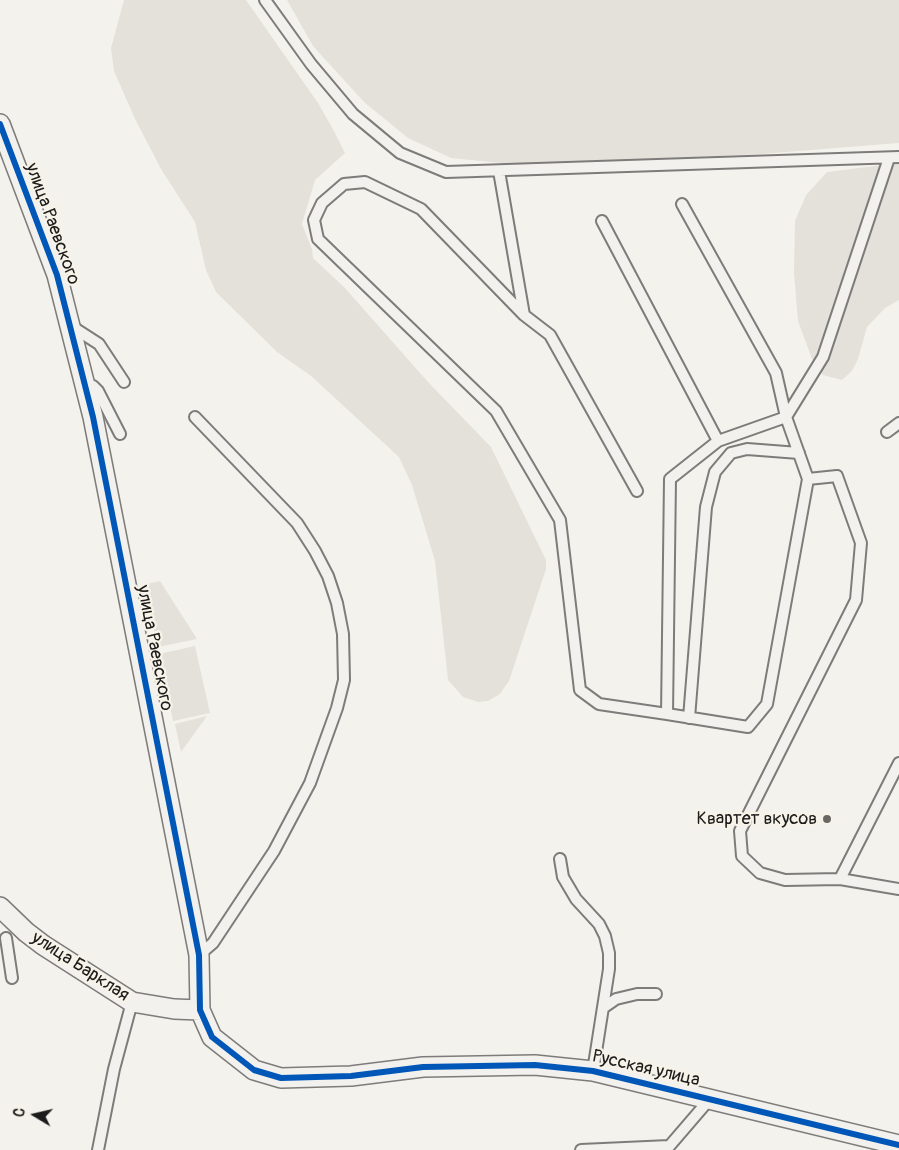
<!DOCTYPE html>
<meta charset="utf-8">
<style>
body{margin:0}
#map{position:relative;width:899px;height:1150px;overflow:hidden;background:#f4f2ec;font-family:Pangolin,sans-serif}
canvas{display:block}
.north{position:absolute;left:10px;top:1090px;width:50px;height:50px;-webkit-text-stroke:4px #f7f3e8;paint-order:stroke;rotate:279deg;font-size:14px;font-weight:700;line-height:20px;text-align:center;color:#1c1c1c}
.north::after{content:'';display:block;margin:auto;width:18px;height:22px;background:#1c1c1c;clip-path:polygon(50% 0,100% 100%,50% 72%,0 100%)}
</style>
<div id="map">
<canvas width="899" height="1150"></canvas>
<div class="north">С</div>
</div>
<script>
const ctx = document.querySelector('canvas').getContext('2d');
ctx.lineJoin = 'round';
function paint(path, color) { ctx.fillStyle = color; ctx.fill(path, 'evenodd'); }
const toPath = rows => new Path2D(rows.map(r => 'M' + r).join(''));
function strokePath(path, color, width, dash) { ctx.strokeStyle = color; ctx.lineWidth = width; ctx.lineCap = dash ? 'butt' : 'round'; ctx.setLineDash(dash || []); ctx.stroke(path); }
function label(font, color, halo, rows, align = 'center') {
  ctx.font = font + ' Pangolin,sans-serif'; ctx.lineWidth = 4.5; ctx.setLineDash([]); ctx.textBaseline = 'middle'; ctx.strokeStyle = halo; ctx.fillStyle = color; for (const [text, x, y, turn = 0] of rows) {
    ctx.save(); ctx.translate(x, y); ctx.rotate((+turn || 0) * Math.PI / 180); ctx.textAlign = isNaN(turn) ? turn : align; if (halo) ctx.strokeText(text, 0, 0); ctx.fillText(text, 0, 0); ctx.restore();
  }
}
const green = toPath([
 [124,0,246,0,318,103,334,131,345,153,315,180,302,224,312,249,313,258,345,288,428,382,491,447,546,560,546,569,509,681,500,694,488,701,478,702,463,697,448,680,435,561,412,485,399,457,311,376,277,352,216,292,206,270,195,222,161,169,135,119,114,71,111,48],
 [287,0,899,0,899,143,761,154,562,163,511,164,451,158,408,138,364,102,313,46],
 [899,163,899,300,885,308,867,327,858,359,852,371,842,380,823,375,812,359,798,321,794,273,795,221,806,195,827,172],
 [160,581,197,639,158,647,143,585],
 [195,646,210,713,173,721,159,654],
 [207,716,181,752,175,724]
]);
const service = toPath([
 [265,0,311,64,353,114,400,153,446,172,899,157],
 [499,171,524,315,550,335,637,491],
 [682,204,776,373,786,417,808,479,767,704,748,727,667,714,670,479,718,441,786,417,823,357,889,158],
 [602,221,718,441],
 [524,315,421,209,365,182,344,184,322,203,314,220,318,239,496,411,560,520,580,690,599,704,667,714],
 [71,326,99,344,124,382],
 [85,386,93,386,98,391,120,434],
 [195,417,297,523,315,551,328,576,337,603,343,634,344,680,337,708,310,783,274,851,213,943,199,955],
 [887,432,899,423],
 [808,479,837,476,861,543,856,600,740,831,742,856,760,873,785,880,840,879,899,889],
 [689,718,706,507,715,472,731,453,747,449,799,453],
 [560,859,563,877,576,899,599,924,605,936,609,953,609,969,593,1071],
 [840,879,899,763],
 [6,938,12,978],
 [603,1008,616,999,637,994,656,994],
 [98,1150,114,1069,132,1002],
 [581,1150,669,1146],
 [666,1150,709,1100]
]);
const minor = toPath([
 [0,124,57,275,93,417,199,955,200,1010,212,1037,254,1070,281,1078,351,1076,423,1067,535,1065,593,1071,899,1145],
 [0,907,26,932,43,945,132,1002,174,1009,200,1010]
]);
const cycleway = toPath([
 [0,124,57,275,93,417,199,955,200,1010,212,1037,254,1070,281,1078,351,1076,423,1067,535,1065,593,1071,899,1145]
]);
const markers = [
 [827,819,5,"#686765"]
];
const streetNames = [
 ["улица Раевского",52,224,70],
 ["улица Раевского",154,648,79],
 ["улица Барклая",80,967,33],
 ["Русская улица",646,1069,13]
];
const poiNames = [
 ["Квартет вкусов",817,819]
];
paint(green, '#e4e1da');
strokePath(service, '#7d7c7a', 14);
strokePath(minor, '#7d7c7a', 22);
strokePath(service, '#f2f1ed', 10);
strokePath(minor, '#f2f1ed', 19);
strokePath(cycleway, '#0057b8', 6);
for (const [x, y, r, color] of markers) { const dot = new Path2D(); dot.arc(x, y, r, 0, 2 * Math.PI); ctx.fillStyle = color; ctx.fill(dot); strokePath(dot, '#f7f3e8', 2); }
label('18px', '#1c1c1c', '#f7f3e8', streetNames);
label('18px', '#1c1c1c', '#f7f3e8', poiNames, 'right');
</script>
